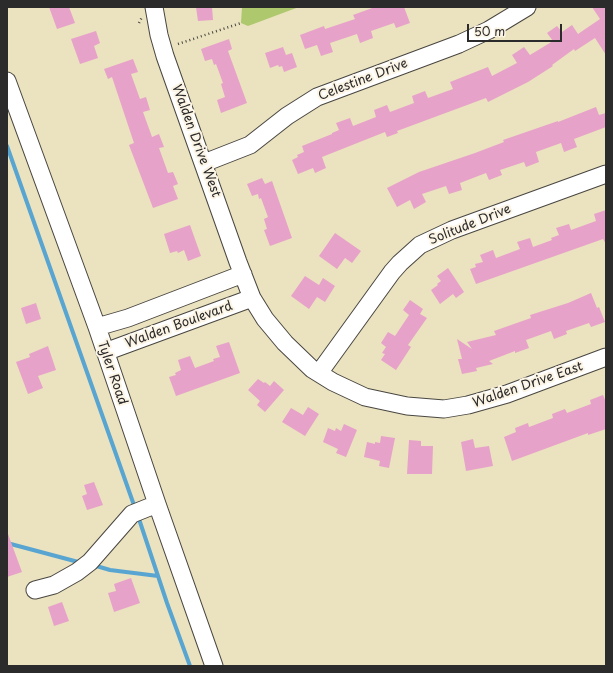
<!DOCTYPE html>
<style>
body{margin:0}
#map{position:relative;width:613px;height:673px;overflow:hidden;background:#ebe2bf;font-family:"Playpen Sans",sans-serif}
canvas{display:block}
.frame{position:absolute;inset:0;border:8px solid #2b2b2b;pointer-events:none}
.scale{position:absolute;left:467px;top:24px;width:95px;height:18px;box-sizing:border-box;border:2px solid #2b2b2b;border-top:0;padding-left:5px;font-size:12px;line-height:14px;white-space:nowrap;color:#2b2b2b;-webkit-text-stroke:3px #fcf5e5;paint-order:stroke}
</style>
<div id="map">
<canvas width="613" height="673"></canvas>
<div class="frame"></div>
<div class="scale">50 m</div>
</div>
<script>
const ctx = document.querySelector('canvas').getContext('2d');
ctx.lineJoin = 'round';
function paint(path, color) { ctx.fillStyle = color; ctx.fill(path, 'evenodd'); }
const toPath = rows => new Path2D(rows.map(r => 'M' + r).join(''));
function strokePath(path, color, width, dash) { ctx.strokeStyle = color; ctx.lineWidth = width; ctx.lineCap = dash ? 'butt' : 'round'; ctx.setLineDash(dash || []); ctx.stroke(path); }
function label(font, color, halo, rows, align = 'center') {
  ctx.font = font + ' "Playpen Sans",sans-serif'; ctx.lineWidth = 4; ctx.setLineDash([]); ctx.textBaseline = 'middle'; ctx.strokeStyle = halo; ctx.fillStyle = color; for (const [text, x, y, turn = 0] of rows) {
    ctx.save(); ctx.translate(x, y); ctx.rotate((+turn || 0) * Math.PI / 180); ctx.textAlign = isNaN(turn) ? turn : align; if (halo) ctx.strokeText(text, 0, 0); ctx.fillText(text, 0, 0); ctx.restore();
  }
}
const green = toPath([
 [242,7,299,7,248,26,241,23]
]);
const stream = toPath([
 [7,146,135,508],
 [138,516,167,603,190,666],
 [7,543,82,563],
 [93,565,110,570,158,576]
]);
const building = toPath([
 [49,7,69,7,75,23,57,29],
 [196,7,212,7,213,20,198,21],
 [375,7,404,7,410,23,396,28,394,23,371,31,373,38,360,43,357,34,330,43,333,52,321,56,317,45,305,49,300,35,324,26,325,29,355,19,353,15],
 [592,7,606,7,606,55,595,38,575,51,574,49,552,65,553,66,528,82,488,102,486,98,397,131,398,133,387,137,385,132,322,157,326,168,315,173,313,168,298,174,292,160,298,157,297,155,304,152,302,146,332,134,332,133,339,130,336,123,350,118,353,126,376,117,374,110,387,105,390,112,414,103,412,96,425,91,428,98,453,89,450,82,488,67,492,76,517,63,512,55,524,47,530,55,553,41,547,33,557,26,562,32,572,25,578,34,600,19],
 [96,31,100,43,94,46,98,58,80,64,71,39],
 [229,39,232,49,228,51,247,103,221,113,217,100,225,97,221,84,223,83,216,64,214,65,212,59,205,61,201,49],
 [283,47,286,55,292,53,297,67,284,72,282,66,279,67,278,65,270,68,265,53],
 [133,59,138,72,131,74,140,99,146,97,150,110,143,112,152,137,159,134,164,147,159,148,168,173,173,172,178,184,173,186,178,199,153,208,129,145,134,143,112,77,108,79,104,69],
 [596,107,599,115,606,113,606,127,574,139,577,147,564,152,561,143,536,152,539,162,526,167,524,162,500,170,502,175,489,180,486,173,460,183,462,190,449,194,446,186,422,194,426,202,414,209,410,200,397,207,387,188,419,172,475,153,504,142,503,140,558,121,558,122],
 [262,178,265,184,272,181,292,238,270,246,264,230,267,229,264,219,268,217,261,198,259,199,258,194,252,196,247,184],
 [606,210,606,244,603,239,476,284,470,269,476,267,475,264,483,262,480,255,493,250,496,258,520,249,517,242,530,238,533,247,552,240,551,238,559,235,556,228,569,224,571,230,596,221,594,214],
 [190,225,201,256,188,261,184,250,178,253,177,251,170,253,164,234],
 [335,233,361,251,352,263,345,258,337,269,319,256],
 [448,268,464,292,456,298,453,294,440,304,431,290,438,285,437,284,441,281,437,276],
 [305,276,319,285,323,278,335,286,325,302,317,297,309,309,291,296],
 [591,293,597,308,599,307,605,322,591,327,589,323,566,331,567,334,554,339,551,331,526,340,529,348,515,353,515,351,489,361,493,364,476,368,477,371,462,374,458,359,462,359,457,339,472,349,467,342,496,335,494,331,531,318,530,315,568,303],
 [410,300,423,309,420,314,427,318,408,345,411,347,396,370,381,360,385,354,382,353,386,347,381,343,388,332,395,336,409,315,403,310],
 [36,303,41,319,26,324,21,308],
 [229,342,240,373,176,396,169,377,176,375,175,373,181,370,178,360,190,356,195,368,214,361,213,359,220,357,216,346],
 [48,346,56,370,38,376,43,388,28,394,16,362,30,357,29,354],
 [258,379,264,383,265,382,270,386,274,381,284,390,265,412,257,405,260,401,248,390],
 [603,395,606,402,606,429,588,435,588,433,512,461,504,437,516,432,515,428,528,423,529,427,553,418,552,414,565,409,567,413,591,404,590,400],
 [308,407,319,414,305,436,282,422,291,408,303,415],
 [344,424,357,430,346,457,336,453,338,449,323,442,328,428,335,431,336,428,341,431],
 [381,436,395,438,389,468,379,466,380,461,364,457,367,442,375,444,375,442,380,443],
 [473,439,475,448,489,446,493,466,466,471,461,442],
 [409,440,421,441,421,446,433,446,432,474,407,474],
 [94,482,103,505,87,510,82,496,87,494,84,485],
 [7,534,8,534,22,572,7,577],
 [131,578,140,603,114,612,108,593,116,591,114,584],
 [62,602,69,621,54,626,48,607]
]);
const path = toPath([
 [139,23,142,17],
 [178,44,241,23]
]);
const minor = toPath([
 [154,7,159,35,165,56,238,262,252,298,265,319,285,343,312,369,333,382,365,397,407,406,444,409,468,405,507,394,606,357],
 [7,81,97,327,157,504,214,666],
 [204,163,250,145,287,116,317,97,459,44,489,30,527,7],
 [97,327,128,318,243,274],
 [105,352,252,298],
 [319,373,392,272,400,263,420,245,452,230,606,174],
 [35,590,54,585,77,572,90,562,132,514,157,504]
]);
const streetNames = [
 ["Celestine Drive",363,80,-21],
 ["Walden Drive West",196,141,70],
 ["Solitude Drive",470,225,-22],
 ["Walden Boulevard",179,325,-20],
 ["Tyler Road",112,373,71],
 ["Walden Drive East",528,385,-19]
];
paint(green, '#aec86e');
strokePath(stream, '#58a5d1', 4);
paint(building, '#e7a2c9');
strokePath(minor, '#484641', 19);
strokePath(path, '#484641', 2.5, [1, 3]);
strokePath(minor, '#fff', 17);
label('13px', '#2b2b2b', '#fcf5e5', streetNames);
</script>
